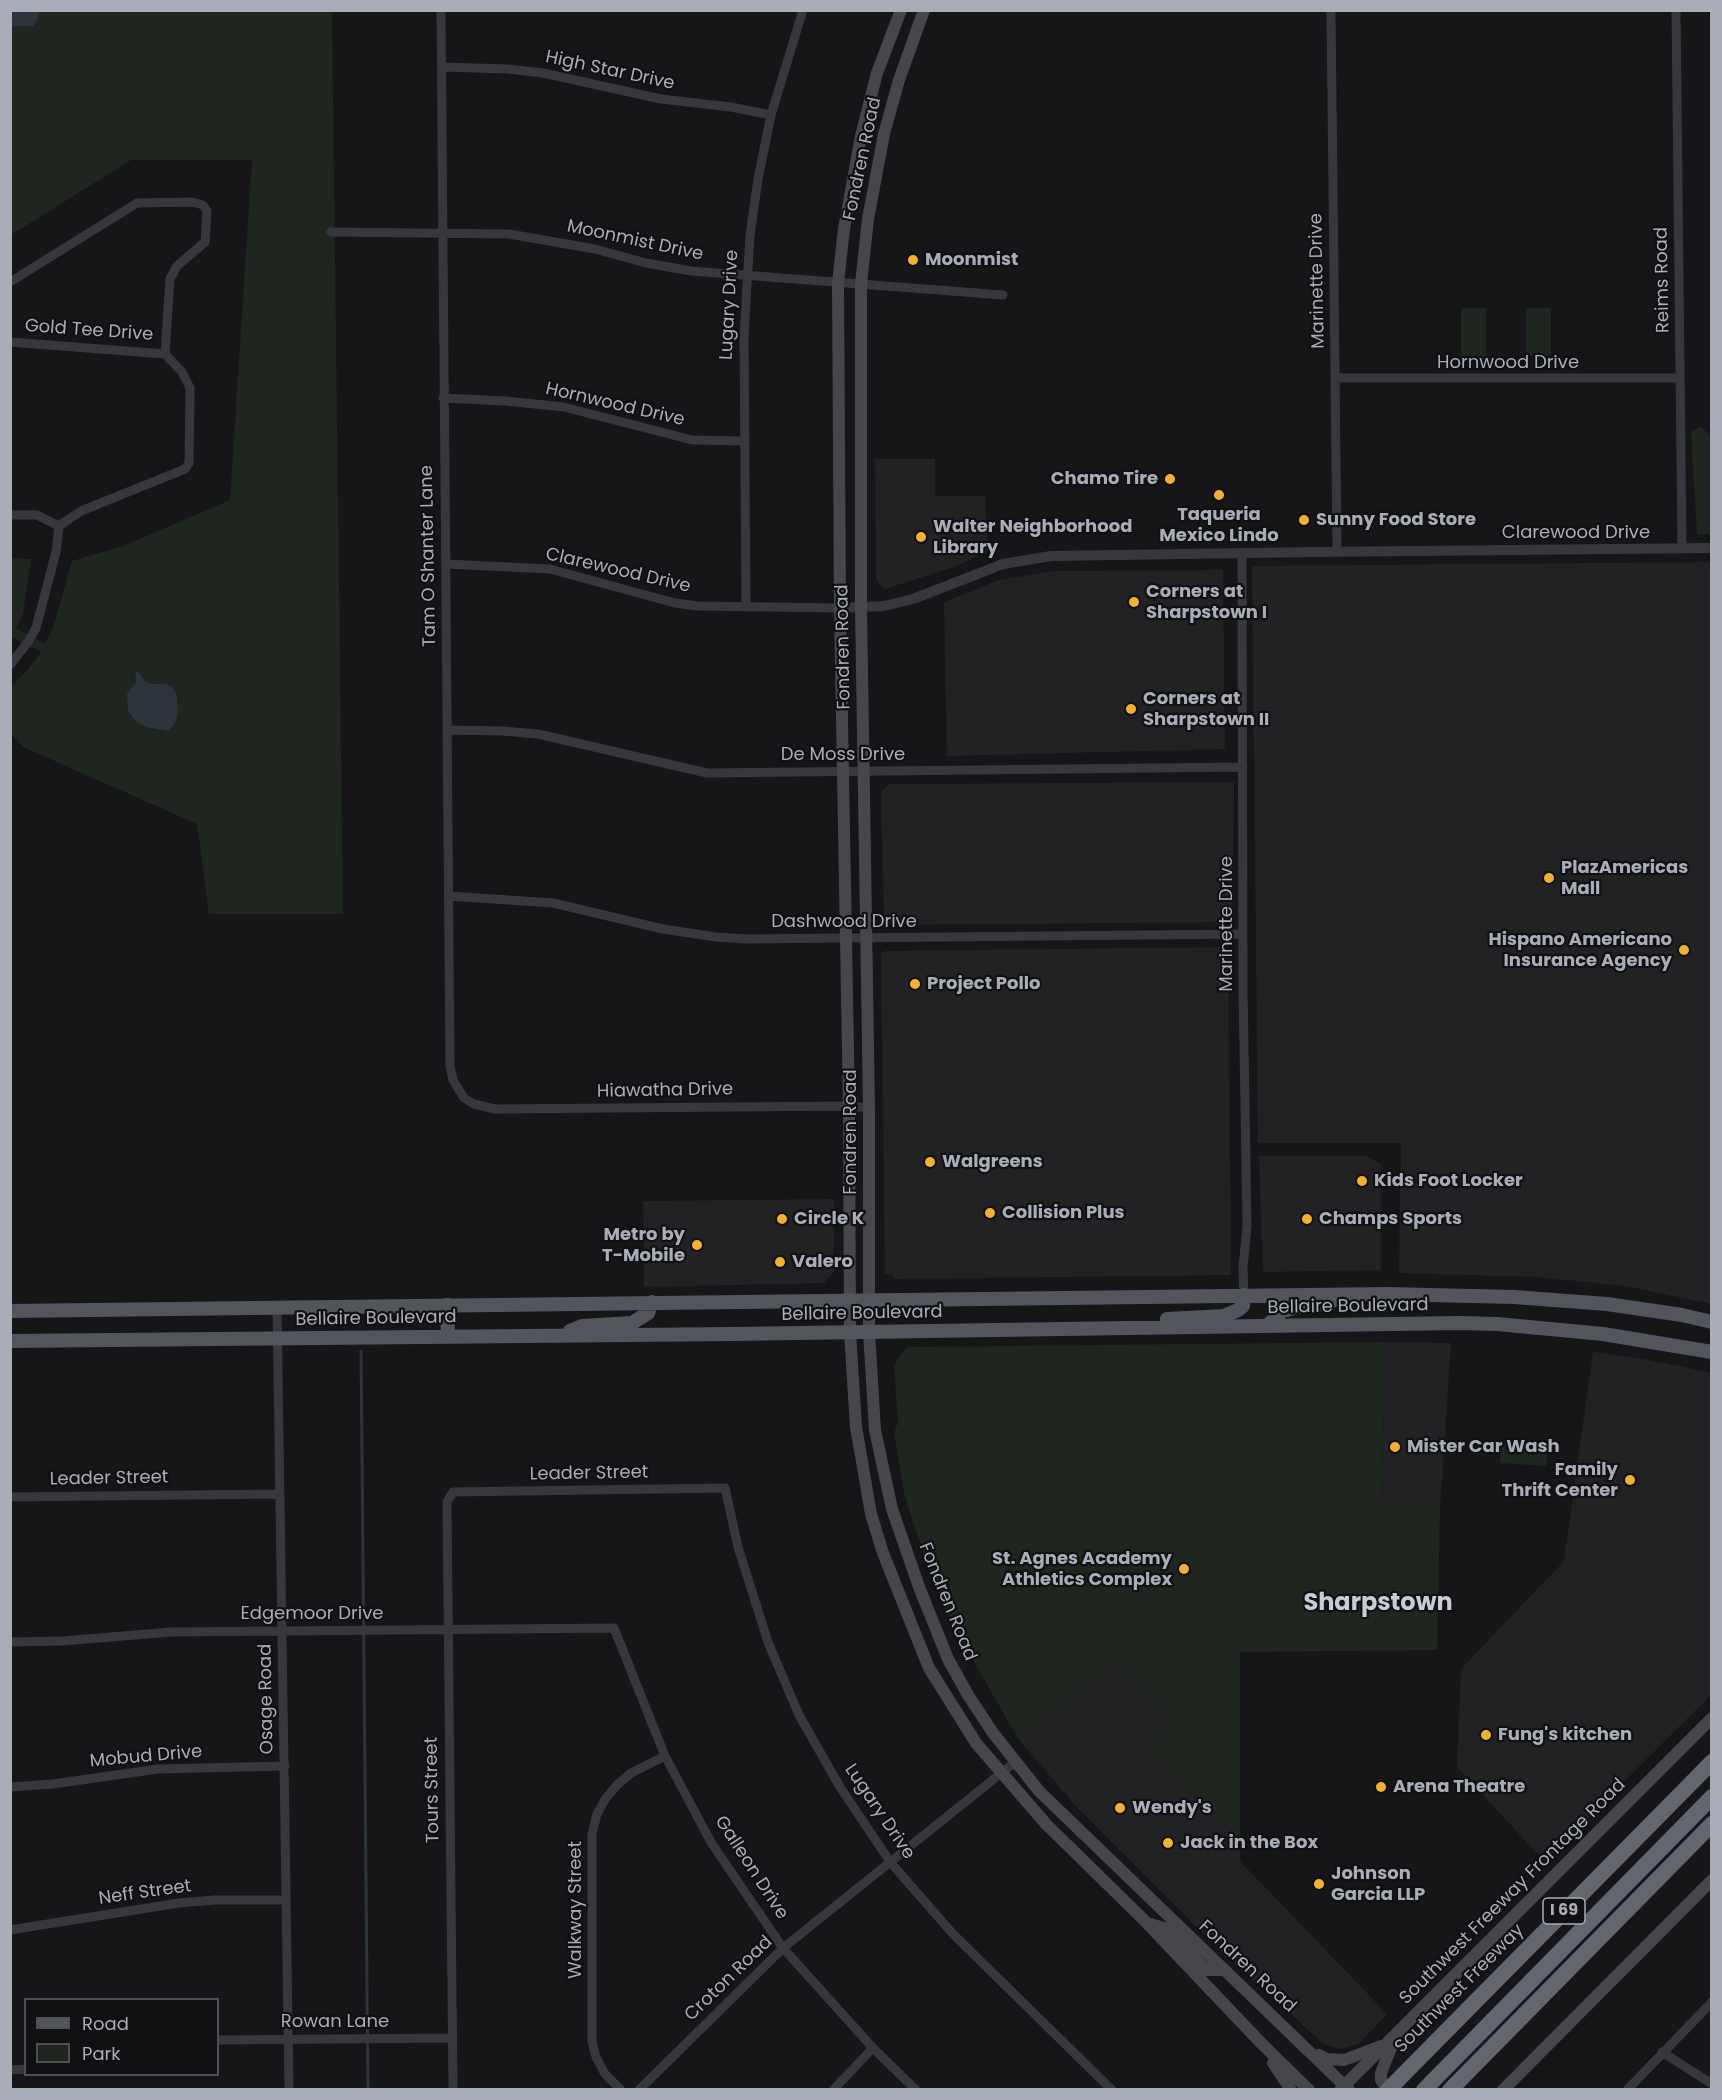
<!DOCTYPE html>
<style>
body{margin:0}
#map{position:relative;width:1722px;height:2100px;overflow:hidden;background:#161618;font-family:Poppins,sans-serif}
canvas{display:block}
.frame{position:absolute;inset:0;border:12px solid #a8adb8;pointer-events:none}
.legend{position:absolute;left:24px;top:1998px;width:195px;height:78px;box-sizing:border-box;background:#111113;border:2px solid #4d4f55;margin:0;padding:8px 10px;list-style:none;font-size:18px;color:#a8adb8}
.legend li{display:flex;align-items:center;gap:12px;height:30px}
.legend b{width:30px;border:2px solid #4d4f55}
</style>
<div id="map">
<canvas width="1722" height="2100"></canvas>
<div class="frame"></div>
<ul class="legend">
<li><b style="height:8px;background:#53555c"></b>Road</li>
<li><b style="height:16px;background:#1e261f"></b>Park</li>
</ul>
</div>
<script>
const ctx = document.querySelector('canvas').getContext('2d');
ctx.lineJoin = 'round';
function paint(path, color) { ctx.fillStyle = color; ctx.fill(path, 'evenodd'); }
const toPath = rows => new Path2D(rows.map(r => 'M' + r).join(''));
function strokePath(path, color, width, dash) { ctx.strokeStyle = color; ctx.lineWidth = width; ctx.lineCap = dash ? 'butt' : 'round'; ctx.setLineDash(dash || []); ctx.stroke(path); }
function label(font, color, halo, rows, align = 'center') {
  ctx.font = font + ' Poppins,sans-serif'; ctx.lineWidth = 4.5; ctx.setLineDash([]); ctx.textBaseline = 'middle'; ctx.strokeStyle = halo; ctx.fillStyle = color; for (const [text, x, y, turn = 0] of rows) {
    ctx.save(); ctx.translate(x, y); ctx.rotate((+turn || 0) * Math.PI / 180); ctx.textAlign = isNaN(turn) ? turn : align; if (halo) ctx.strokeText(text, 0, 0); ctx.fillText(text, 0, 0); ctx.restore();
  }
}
const built = toPath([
 [875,459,935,459,935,496,985,496,988,551,954,567,885,589,876,580],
 [1711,562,1711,1304,1626,1286,1537,1277,1399,1273,1401,1143,1258,1143,1252,566],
 [1223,570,1225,749,947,756,944,602,999,580,1053,571],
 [1234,782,1232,922,886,925,884,922,881,791,890,784],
 [1228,947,1231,1275,895,1279,891,1274,885,1274,881,954,885,951],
 [1259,1156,1365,1156,1381,1164,1381,1270,1263,1272],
 [834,1199,834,1272,824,1283,644,1287,643,1201],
 [1386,1342,1451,1343,1440,1509,1381,1506],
 [1593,1352,1645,1359,1711,1373,1711,1695,1544,1861,1457,1767,1461,1669,1564,1561],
 [1117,1662,1170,1717,1151,1749,1240,1839,1240,1861,1387,2014,1359,2044,1340,2049,1324,2044,1221,1952,1076,1806,1019,1740]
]);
const green = toPath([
 [11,11,332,11,343,914,209,914,197,824,23,747,11,734,11,686,27,671,41,652,11,637,11,558,31,559,23,614,16,628,45,644,53,628,72,561,123,546,230,500,252,160,131,160,11,235],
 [1461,308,1486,308,1486,357,1461,357],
 [1526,308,1551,308,1551,356,1526,356],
 [1700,427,1711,435,1711,534,1697,534,1691,432],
 [1386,1342,1381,1505,1440,1509,1437,1650,1240,1652,1240,1839,1150,1748,1170,1717,1117,1662,1019,1740,956,1631,944,1608,916,1531,905,1497,894,1433,898,1422,894,1365,907,1347],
 [1502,1440,1548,1443,1546,1466,1500,1463]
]);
const water = toPath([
 [11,10,40,10,40,11,38,18,33,26,11,26],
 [137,671,146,682,152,684,166,684,172,687,177,696,178,715,175,723,168,731,146,727,136,721,128,711,127,694,137,681,135,676]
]);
const stream = toPath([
 [361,1351,368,2090]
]);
const minor = toPath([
 [441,10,450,1066,453,1080,464,1098,474,1104,495,1109,849,1106,869,1108],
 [1331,10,1337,551],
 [1676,10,1682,548],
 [442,67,508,69,543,73,661,99,731,107,771,115],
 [331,232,509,234,595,249,646,263,691,271,1003,295],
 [10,282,137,203,192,202,203,205,207,211,205,242,177,266,170,279,165,354,182,372,190,388,189,463,185,469,81,511,59,526,37,515,10,515],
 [10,342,165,354],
 [1336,378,1680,378],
 [443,398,505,401,564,407,692,440,744,441],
 [1242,553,1243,988,1247,1226,1243,1268,1244,1295],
 [446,564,550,569,675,603,698,606,840,608],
 [746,607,744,336,750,235,758,179,771,115,803,10],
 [10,665,28,642,36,628,56,552,59,526],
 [448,730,503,731,538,734,707,773,1243,767],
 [449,896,553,903,663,929,716,937,745,939,1243,934],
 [277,1308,289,2090],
 [10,1497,279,1494],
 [10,1642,62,1641,172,1632,614,1628,665,1756,712,1844,783,1948,873,2048,916,2090],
 [10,1787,53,1784,158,1769,285,1766],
 [10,1930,179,1903,214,1900,286,1900],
 [218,2040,452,2038],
 [1662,2052,1712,2084],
 [10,2070,26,2069],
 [453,2090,447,1502,453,1492,725,1488,738,1547,768,1642,799,1715,840,1787,891,1863,953,1934,1112,2090],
 [621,2090,605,2074,596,2057,592,2041,592,1834,597,1814,606,1798,618,1784,631,1773,665,1756],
 [639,2090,783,1948,1015,1762],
 [833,2090,873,2048],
 [1627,2090,1712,2002]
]);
const tertiary = toPath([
 [840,608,884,606,913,599,1003,564,1051,556,1316,552,1712,548]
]);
const secondary = toPath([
 [901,10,877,73,861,136,844,229,838,283,840,608,849,1106,850,1332,856,1427,871,1514,883,1553,929,1668,976,1743,1046,1824,1146,1922,1262,2044,1309,2090],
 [924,10,899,80,884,134,868,219,861,284,861,608,869,1108,869,1332,875,1430,892,1509,919,1587,948,1659,968,1695,993,1733,1039,1791,1349,2090],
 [1147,1923,1164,1928,1207,1970,1223,1970],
 [1319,2055,1327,2059,1344,2060,1381,2046],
 [1273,2063,1291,2090],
 [1340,2090,1712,1718],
 [1387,2090,1381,2080,1381,2073,1394,2040],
 [1503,2090,1712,1880]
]);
const primary = toPath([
 [447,1305,448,1337],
 [10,1311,1388,1294,1514,1297,1607,1304,1682,1315,1712,1322],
 [1167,1319,1224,1316,1238,1310,1243,1306,1244,1295],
 [1267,1326,1282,1311,1298,1307,1322,1304,1332,1301,1338,1296],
 [570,1331,582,1326,632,1323,648,1313,652,1302],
 [10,1341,732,1334,1459,1323,1497,1324,1603,1334,1712,1352]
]);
const motorway = toPath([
 [1388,2090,1712,1762],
 [1424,2090,1712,1797],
 [1450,2090,1712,1824]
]);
const markers = [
 [913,260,6,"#f2b134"],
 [1170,479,6,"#f2b134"],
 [1219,495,6,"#f2b134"],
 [1304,520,6,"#f2b134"],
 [921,537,6,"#f2b134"],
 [1134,602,6,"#f2b134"],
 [1131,709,6,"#f2b134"],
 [1549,878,6,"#f2b134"],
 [1684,950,6,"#f2b134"],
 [915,984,6,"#f2b134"],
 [930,1162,6,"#f2b134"],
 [1362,1181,6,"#f2b134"],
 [990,1213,6,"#f2b134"],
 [782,1219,6,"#f2b134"],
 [1307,1219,6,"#f2b134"],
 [697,1245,6,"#f2b134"],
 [780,1262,6,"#f2b134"],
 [1395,1447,6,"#f2b134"],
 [1630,1480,6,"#f2b134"],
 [1184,1569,6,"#f2b134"],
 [1486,1735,6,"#f2b134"],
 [1381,1787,6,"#f2b134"],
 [1120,1808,6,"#f2b134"],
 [1168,1843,6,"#f2b134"],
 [1319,1884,6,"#f2b134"]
];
const shields = [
 [1564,1911,42]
];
const shieldNames = [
 ["I 69",1564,1911]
];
const streetNames = [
 ["High Star Drive",610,71,12],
 ["Fondren Road",863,159,-78],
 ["Moonmist Drive",635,241,12],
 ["Reims Road",1663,280,-91],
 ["Marinette Drive",1318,281,-91],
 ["Lugary Drive",730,305,-87],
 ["Gold Tee Drive",89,331,4],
 ["Hornwood Drive",1508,363],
 ["Hornwood Drive",615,405,13],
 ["Clarewood Drive",1576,533],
 ["Tam O Shanter Lane",429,556,-91],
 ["Clarewood Drive",618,571,13],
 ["Fondren Road",844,647,-91],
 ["De Moss Drive",843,755],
 ["Dashwood Drive",844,922],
 ["Marinette Drive",1227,924,-90],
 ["Hiawatha Drive",665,1091,-1],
 ["Fondren Road",851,1132,-90],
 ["Bellaire Boulevard",1348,1307,-1],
 ["Bellaire Boulevard",862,1314,-1],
 ["Bellaire Boulevard",376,1319,-1],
 ["Leader Street",589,1474,-1],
 ["Leader Street",109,1479,-1],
 ["Fondren Road",947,1602,68],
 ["Edgemoor Drive",312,1614],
 ["Osage Road",267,1699,-91],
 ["Mobud Drive",146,1757,-5],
 ["Tours Street",433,1790,-91],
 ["Lugary Drive",879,1812,56],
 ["Galleon Drive",751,1868,57],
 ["Southwest Freeway Frontage Road",1513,1892,-45],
 ["Neff Street",145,1893,-8],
 ["Walkway Street",576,1910,-90],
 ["Fondren Road",1247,1967,43],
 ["Croton Road",729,1979,-44],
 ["Southwest Freeway",1460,1989,-45],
 ["Rowan Lane",335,2022]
];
const poiNames = [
 ["Moonmist",925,260],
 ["Chamo Tire",1158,479,"right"],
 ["Taqueria",1219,515,"center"],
 ["Mexico Lindo",1219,536,"center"],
 ["Sunny Food Store",1316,520],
 ["Walter Neighborhood",933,527],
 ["Library",933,548],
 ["Corners at",1146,592],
 ["Sharpstown I",1146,613],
 ["Corners at",1143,699],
 ["Sharpstown II",1143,720],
 ["PlazAmericas",1561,868],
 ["Mall",1561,889],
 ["Hispano Americano",1672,940,"right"],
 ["Insurance Agency",1672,961,"right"],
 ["Project Pollo",927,984],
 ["Walgreens",942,1162],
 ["Kids Foot Locker",1374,1181],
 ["Collision Plus",1002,1213],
 ["Circle K",794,1219],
 ["Champs Sports",1319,1219],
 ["Metro by",685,1235,"right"],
 ["T-Mobile",685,1256,"right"],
 ["Valero",792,1262],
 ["Mister Car Wash",1407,1447],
 ["Family",1618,1470,"right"],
 ["Thrift Center",1618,1491,"right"],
 ["St. Agnes Academy",1172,1559,"right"],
 ["Athletics Complex",1172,1580,"right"],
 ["Fung's kitchen",1498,1735],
 ["Arena Theatre",1393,1787],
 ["Wendy's",1132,1808],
 ["Jack in the Box",1180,1843],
 ["Johnson",1331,1874],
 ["Garcia LLP",1331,1895]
];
const districtNames = [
 ["Sharpstown",1378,1604]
];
paint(built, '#222225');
paint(green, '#1e261f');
paint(water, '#2c353c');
strokePath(stream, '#2c353c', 3);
strokePath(minor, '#37383d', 9);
strokePath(tertiary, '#37383d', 10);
strokePath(secondary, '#45474d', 12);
strokePath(primary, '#53555c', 14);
strokePath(motorway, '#63666e', 16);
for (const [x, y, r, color] of markers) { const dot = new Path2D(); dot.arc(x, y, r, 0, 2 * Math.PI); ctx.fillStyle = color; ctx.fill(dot); strokePath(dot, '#111113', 2); }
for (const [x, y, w] of shields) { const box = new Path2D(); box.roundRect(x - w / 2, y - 13, w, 26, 4.5); ctx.fillStyle = '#111113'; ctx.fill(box); strokePath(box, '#a8adb8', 1.5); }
label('bold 16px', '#a8adb8', null, shieldNames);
label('18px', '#a8adb8', '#111113', streetNames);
label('bold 18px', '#a8adb8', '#111113', poiNames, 'left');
label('bold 24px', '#c9ccd4', '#111113', districtNames);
</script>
